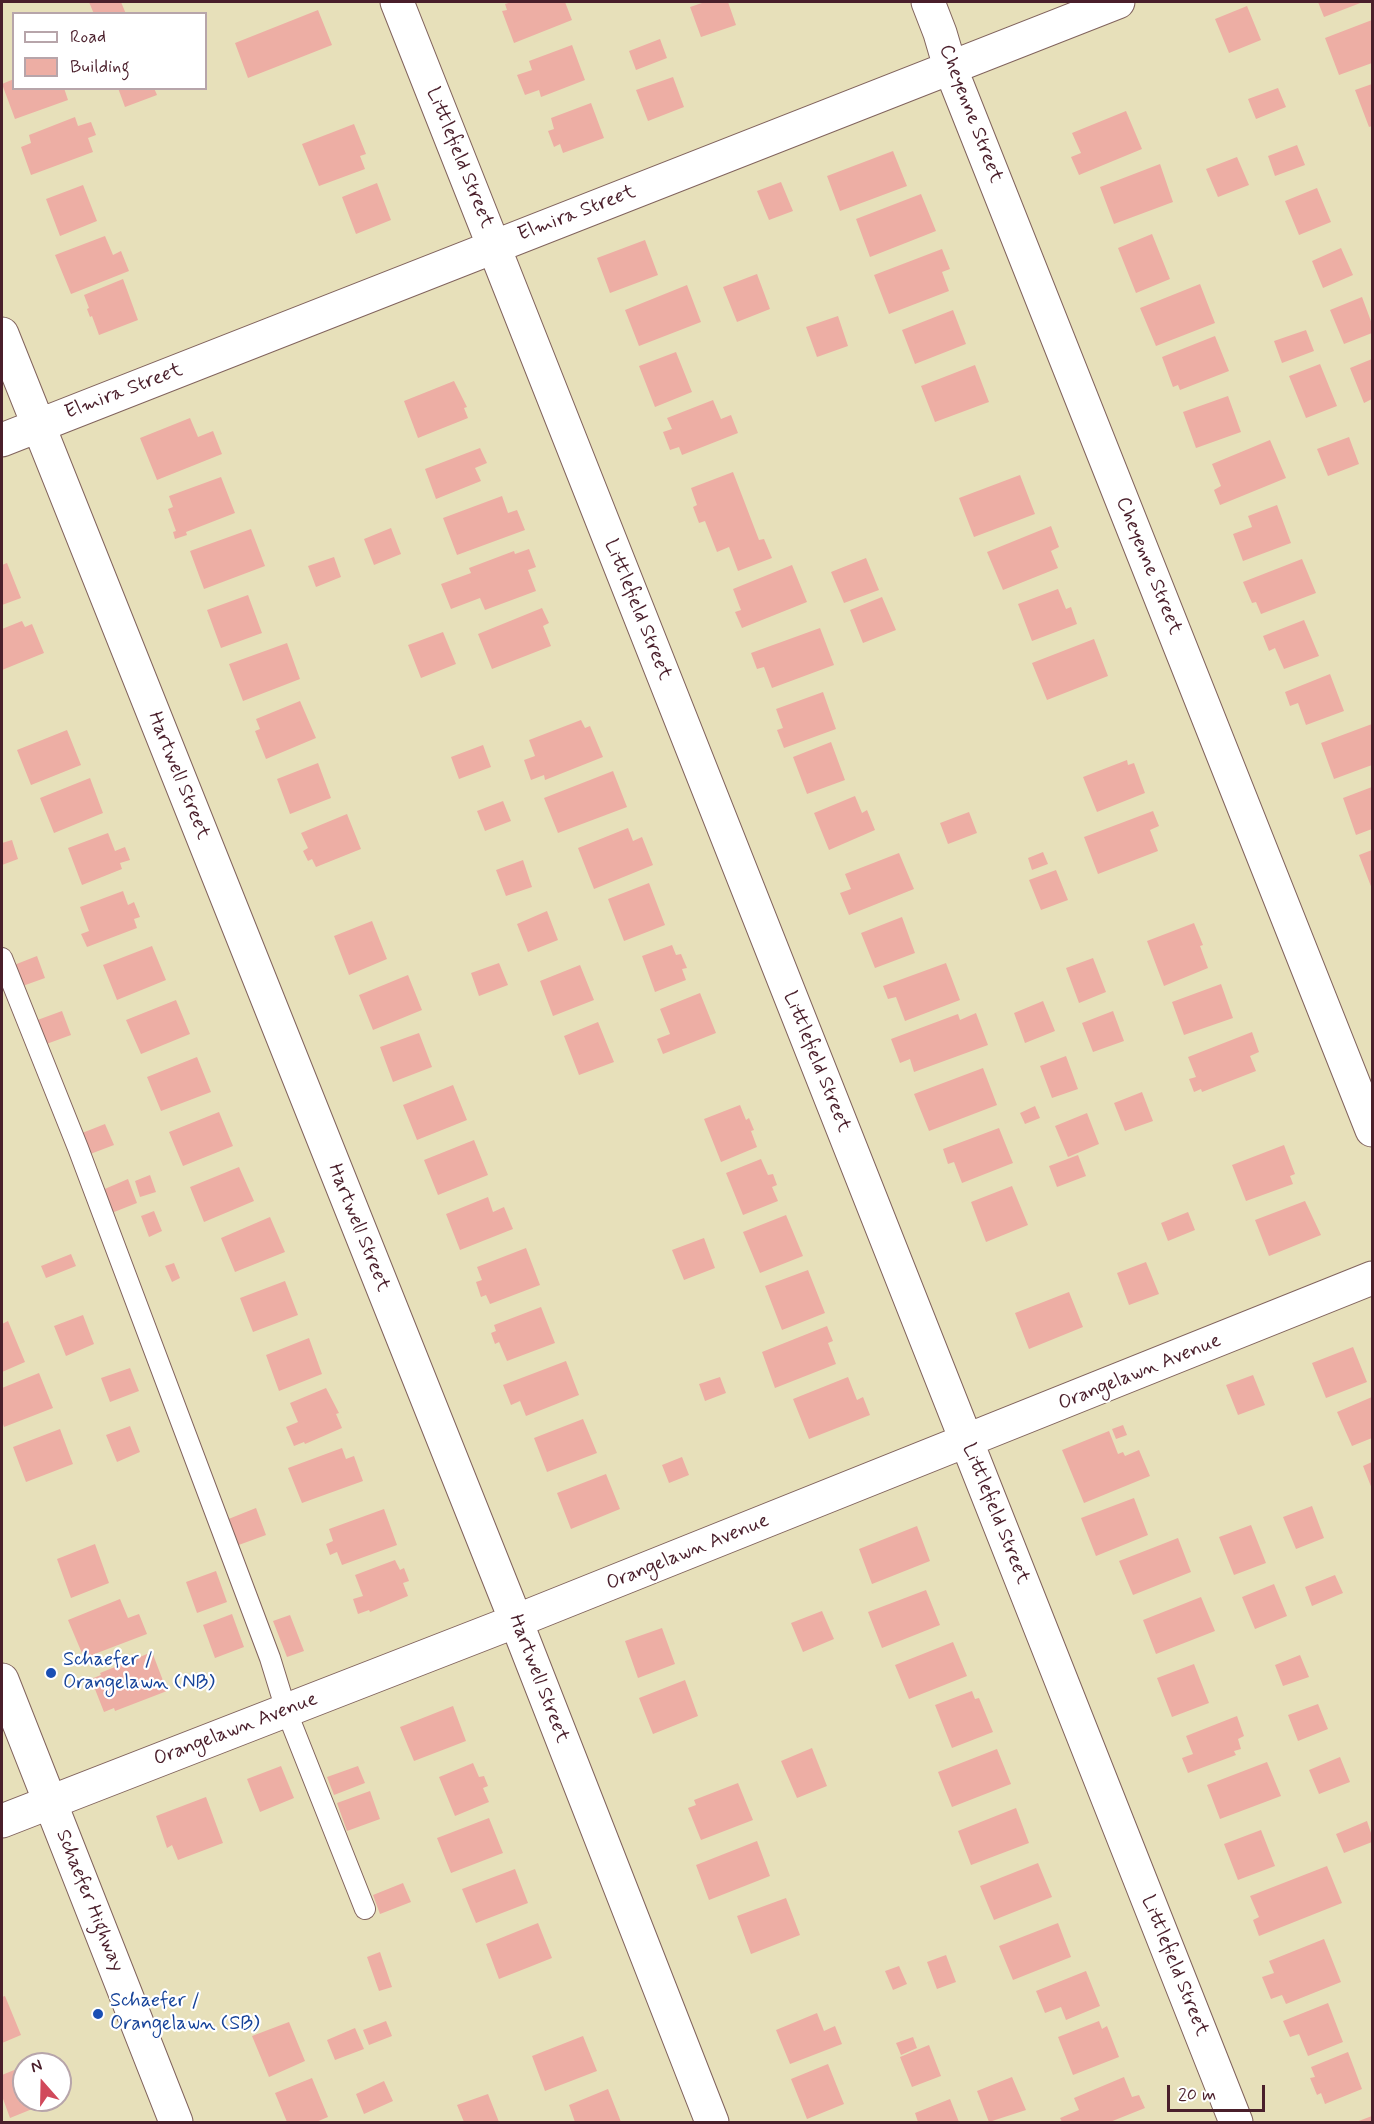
<!DOCTYPE html>
<style>
body{margin:0}
#map{position:relative;width:1374px;height:2124px;overflow:hidden;background:#e7e0ba;font-family:Mynerve,sans-serif}
canvas{display:block}
.frame{position:absolute;inset:0;border:3px solid #4a1f2b;pointer-events:none}
.legend{position:absolute;left:12px;top:12px;width:195px;height:78px;box-sizing:border-box;background:#fff;border:2px solid #b7a5aa;margin:0;padding:8px 10px;list-style:none;font-size:18px;color:#4a1f2b}
.legend li{display:flex;align-items:center;gap:12px;height:30px}
.legend b{width:30px;border:2px solid #b7a5aa}
.north{position:absolute;left:12px;top:2052px;width:60px;height:60px;box-sizing:border-box;background:#fff;border:2px solid #b7a5aa;border-radius:50%;rotate:340deg;font-size:16px;font-weight:700;line-height:24px;text-align:center;color:#4a1f2b}
.north::after{content:'';display:block;margin:auto;width:21px;height:27px;background:#d1495b;clip-path:polygon(50% 0,100% 100%,50% 72%,0 100%)}
.scale{position:absolute;left:1167px;top:2085px;width:98px;height:27px;box-sizing:border-box;border:3px solid #4a1f2b;border-top:0;padding-left:8px;font-size:18px;line-height:21px;white-space:nowrap;color:#4a1f2b;-webkit-text-stroke:4px #fff;paint-order:stroke}
</style>
<div id="map">
<canvas width="1374" height="2124"></canvas>
<div class="frame"></div>
<ul class="legend">
<li><b style="height:8px;background:#fff"></b>Road</li>
<li><b style="height:16px;background:#edaea4"></b>Building</li>
</ul>
<div class="north">N</div>
<div class="scale">20 m</div>
</div>
<script>
const ctx = document.querySelector('canvas').getContext('2d');
ctx.lineJoin = 'round';
function paint(path, color) { ctx.fillStyle = color; ctx.fill(path, 'evenodd'); }
const toPath = rows => new Path2D(rows.map(r => 'M' + r).join(''));
function strokePath(path, color, width, dash) { ctx.strokeStyle = color; ctx.lineWidth = width; ctx.lineCap = dash ? 'butt' : 'round'; ctx.setLineDash(dash || []); ctx.stroke(path); }
function label(font, color, halo, rows, align = 'center') {
  ctx.font = font + ' Mynerve,sans-serif'; ctx.lineWidth = 4.5; ctx.setLineDash([]); ctx.textBaseline = 'middle'; ctx.strokeStyle = halo; ctx.fillStyle = color; for (const [text, x, y, turn = 0] of rows) {
    ctx.save(); ctx.translate(x, y); ctx.rotate((+turn || 0) * Math.PI / 180); ctx.textAlign = isNaN(turn) ? turn : align; if (halo) ctx.strokeText(text, 0, 0); ctx.fillText(text, 0, 0); ctx.restore();
  }
}
const building = toPath([
 [89,2,121,2,126,14,94,14],
 [512,2,565,2,572,20,514,43,502,11,507,10,505,4],
 [705,2,728,2,736,25,701,37,690,7],
 [1318,2,1363,2,1324,17],
 [1247,6,1261,40,1229,53,1215,19],
 [318,10,332,45,248,78,235,43],
 [1372,20,1372,63,1339,75,1325,38],
 [660,39,667,58,636,70,629,51],
 [572,45,585,80,541,97,539,90,525,95,517,75,532,70,529,61],
 [673,77,684,107,648,121,636,90],
 [14,79,14,88,64,88,68,100,15,119,2,84],
 [1372,84,1372,126,1369,127,1355,90],
 [118,88,154,88,157,95,125,107],
 [1278,88,1286,107,1256,119,1248,99],
 [591,103,604,138,563,153,560,144,554,147,548,131,554,129,551,118],
 [1126,111,1142,149,1079,175,1071,157,1081,153,1072,133],
 [75,117,78,126,91,122,96,135,88,138,93,152,31,175,21,147,31,143,29,135],
 [354,124,366,154,360,156,365,169,319,186,302,144],
 [1297,145,1305,165,1275,176,1268,156],
 [893,151,907,186,840,211,827,176],
 [1237,157,1249,185,1218,197,1206,169],
 [1160,164,1173,202,1114,224,1100,187],
 [781,182,793,211,769,220,757,191],
 [377,183,391,220,356,234,342,197],
 [83,185,97,221,60,236,46,199],
 [1317,188,1331,222,1299,235,1285,201],
 [921,194,936,231,870,257,856,219],
 [1152,234,1170,279,1136,293,1118,248],
 [105,236,113,255,121,251,129,271,71,294,55,255],
 [645,240,658,275,610,293,597,258],
 [1341,248,1353,275,1323,288,1312,261],
 [942,249,950,269,942,272,949,291,889,314,874,275],
 [757,274,770,309,737,322,723,287],
 [123,279,138,320,99,335,92,316,90,317,87,309,89,308,84,295],
 [1200,284,1215,323,1156,346,1140,308],
 [687,285,701,322,639,346,625,310],
 [1362,297,1372,324,1372,333,1344,344,1330,310],
 [953,310,966,344,915,364,902,330],
 [838,316,848,346,817,357,806,327],
 [1306,330,1314,351,1282,363,1274,341],
 [1215,336,1229,371,1180,390,1178,385,1173,387,1162,357],
 [676,352,692,392,655,407,639,366],
 [1372,359,1372,399,1364,403,1350,368],
 [1320,364,1337,406,1306,418,1289,376],
 [975,365,989,402,935,422,921,386],
 [454,381,467,407,464,408,468,418,418,438,404,401],
 [1228,396,1241,432,1196,448,1183,412],
 [713,400,721,419,731,415,738,433,682,455,679,447,670,450,663,432,672,429,667,418],
 [190,418,198,437,213,431,222,454,157,480,140,438],
 [1349,437,1359,464,1328,476,1317,449],
 [1270,440,1286,478,1220,505,1214,490,1221,486,1212,464],
 [480,448,487,463,475,468,481,481,436,499,425,469],
 [733,472,759,540,764,539,772,558,738,571,729,547,717,552,705,521,699,523,693,507,697,505,691,488],
 [1020,475,1035,514,974,537,959,498],
 [221,477,235,513,186,532,187,535,175,539,173,532,176,531,168,509,173,507,169,496],
 [502,496,508,513,517,510,525,530,457,555,443,518],
 [1277,505,1291,543,1243,561,1233,534,1252,527,1248,516],
 [1051,526,1059,547,1051,551,1058,568,1003,590,987,552],
 [391,528,401,554,374,565,364,539],
 [251,529,265,566,204,589,190,551],
 [529,549,536,567,528,570,536,591,485,610,480,598,451,609,441,584,471,573,469,568,514,551,515,554],
 [334,557,341,577,316,587,308,566],
 [866,558,879,590,844,603,831,572],
 [1302,559,1316,593,1261,614,1256,602,1252,603,1243,582],
 [7,563,21,598,2,605,2,565],
 [792,565,807,602,742,628,735,612,741,610,733,589],
 [1058,589,1066,609,1071,607,1077,624,1032,641,1018,604],
 [248,595,262,633,221,648,207,610],
 [882,597,896,630,863,643,850,610],
 [542,608,549,623,543,626,551,646,492,669,478,634],
 [1304,620,1319,656,1284,669,1275,648,1269,651,1263,636],
 [22,621,25,627,32,624,44,653,2,670,2,629],
 [820,628,834,665,772,688,764,667,757,669,751,653],
 [443,632,456,664,421,678,408,645],
 [1094,639,1108,676,1047,700,1032,663],
 [287,643,300,679,243,701,229,664],
 [1330,674,1344,711,1306,725,1298,703,1290,706,1285,692],
 [823,692,836,729,784,748,777,730,783,728,776,709],
 [300,701,316,738,266,759,255,731,260,729,256,719],
 [581,720,585,728,590,726,603,757,545,780,544,775,531,780,524,760,535,756,529,740],
 [1372,724,1372,765,1334,779,1321,743],
 [67,730,81,765,31,785,17,750],
 [831,742,845,780,807,794,793,757],
 [483,745,491,767,459,779,451,757],
 [1127,760,1128,765,1134,763,1145,793,1097,812,1083,777],
 [318,763,331,798,290,814,277,779],
 [613,771,627,807,558,833,544,798],
 [90,778,103,813,54,833,40,798],
 [1372,787,1372,829,1356,835,1343,798],
 [855,796,862,813,867,810,875,830,829,850,814,813],
 [503,801,511,821,485,831,477,811],
 [1153,811,1159,826,1150,830,1158,851,1098,874,1084,837],
 [969,812,977,833,948,844,940,823],
 [347,814,361,849,316,867,312,859,308,861,303,851,308,848,301,833],
 [628,828,633,841,642,837,653,865,594,889,578,848],
 [108,833,115,851,125,847,130,860,120,863,122,869,82,885,68,848],
 [12,840,18,859,2,865,2,843],
 [1372,850,1372,889,1359,855],
 [1043,852,1048,864,1032,870,1028,858],
 [899,853,914,889,849,915,840,893,851,889,845,874],
 [523,860,532,887,506,896,496,870],
 [1056,870,1068,900,1041,910,1029,880],
 [649,883,665,925,624,941,608,899],
 [123,891,128,905,134,902,140,917,134,919,137,928,87,947,81,934,89,931,80,907],
 [547,911,558,940,528,952,517,924],
 [902,917,915,953,875,968,861,933],
 [372,921,387,959,349,975,334,936],
 [1194,923,1203,945,1200,946,1208,968,1164,986,1147,941],
 [672,945,676,955,681,954,687,968,682,969,686,980,655,992,642,956],
 [152,946,166,980,117,1000,103,965],
 [37,956,45,978,17,988,9,967],
 [1093,958,1106,992,1079,1003,1066,968],
 [499,963,508,985,479,996,471,973],
 [946,963,960,1000,905,1021,896,997,888,999,883,986],
 [580,965,594,1000,553,1016,540,981],
 [408,975,422,1010,373,1030,359,995],
 [1221,984,1233,1018,1184,1035,1172,1002],
 [700,993,716,1033,663,1054,657,1039,670,1034,660,1009],
 [176,1000,190,1034,141,1054,126,1020],
 [1043,1001,1055,1031,1025,1043,1014,1013],
 [62,1011,71,1035,41,1046,32,1022],
 [1113,1011,1124,1041,1093,1052,1082,1023],
 [976,1013,988,1045,914,1072,910,1059,900,1063,891,1039,958,1014,960,1020],
 [598,1022,614,1062,579,1075,564,1036],
 [1252,1032,1259,1052,1250,1056,1256,1071,1202,1092,1201,1089,1194,1092,1189,1079,1196,1077,1188,1057],
 [419,1033,432,1067,393,1082,380,1047],
 [1066,1056,1078,1089,1052,1098,1040,1066],
 [197,1057,211,1092,161,1111,147,1077],
 [983,1068,997,1105,929,1131,914,1094],
 [453,1085,467,1120,417,1140,403,1105],
 [1142,1092,1153,1121,1125,1131,1114,1103],
 [740,1105,746,1120,749,1118,754,1130,751,1131,757,1147,721,1162,704,1119],
 [1035,1106,1040,1118,1025,1124,1020,1113],
 [219,1112,233,1146,183,1166,169,1132],
 [1087,1113,1099,1144,1068,1157,1055,1126],
 [105,1124,114,1145,85,1156,77,1135],
 [999,1128,1013,1163,962,1183,954,1162,948,1164,943,1149],
 [474,1140,488,1175,438,1195,424,1160],
 [1284,1145,1295,1174,1290,1176,1293,1184,1246,1201,1232,1165],
 [1078,1155,1086,1176,1057,1187,1049,1166],
 [761,1159,768,1175,773,1174,777,1185,772,1187,778,1201,743,1215,726,1173],
 [239,1167,254,1201,204,1222,190,1187],
 [150,1175,156,1192,140,1197,135,1181],
 [128,1179,137,1203,109,1214,100,1191],
 [1012,1186,1028,1225,986,1242,971,1202],
 [488,1197,493,1212,504,1207,513,1229,460,1250,446,1214],
 [1305,1201,1321,1235,1269,1256,1255,1220],
 [154,1211,162,1231,149,1237,141,1216],
 [1188,1212,1195,1230,1168,1241,1161,1223],
 [786,1215,803,1256,760,1273,743,1232],
 [270,1217,285,1252,235,1272,221,1238],
 [704,1238,715,1268,684,1280,672,1250],
 [526,1248,540,1285,490,1304,486,1295,481,1297,476,1282,482,1280,477,1267],
 [71,1254,76,1266,46,1278,41,1266],
 [1146,1262,1159,1294,1129,1305,1117,1273],
 [174,1263,180,1278,172,1282,165,1266],
 [808,1270,825,1313,782,1330,765,1286],
 [285,1281,298,1315,253,1332,240,1298],
 [1069,1292,1083,1327,1029,1349,1015,1313],
 [541,1307,555,1343,507,1361,499,1342,495,1344,491,1333,496,1331,494,1325],
 [83,1315,94,1344,66,1356,54,1326],
 [8,1321,25,1362,2,1372,2,1324],
 [827,1326,833,1341,828,1343,836,1364,775,1388,762,1352],
 [309,1338,322,1374,279,1391,266,1355],
 [1353,1347,1367,1382,1326,1398,1312,1363],
 [566,1361,579,1395,526,1416,520,1401,511,1405,503,1385],
 [130,1368,139,1391,110,1402,101,1378],
 [39,1373,53,1408,4,1427,2,1421,2,1388],
 [1253,1375,1265,1405,1238,1415,1226,1385],
 [720,1377,726,1393,705,1401,699,1384],
 [848,1377,857,1400,863,1397,870,1415,809,1439,793,1399],
 [326,1388,339,1413,336,1414,342,1428,305,1444,304,1442,294,1446,286,1427,298,1422,290,1403],
 [1372,1397,1372,1438,1352,1446,1337,1412],
 [583,1419,597,1453,547,1472,534,1438],
 [1123,1425,1127,1435,1116,1439,1112,1429],
 [130,1426,140,1452,117,1462,106,1435],
 [60,1429,73,1464,26,1482,13,1447],
 [1109,1431,1118,1454,1123,1452,1125,1456,1139,1450,1150,1476,1084,1503,1062,1450],
 [342,1448,346,1459,354,1456,363,1481,302,1503,288,1468],
 [682,1457,689,1475,669,1483,662,1465],
 [1372,1462,1372,1489,1363,1466],
 [606,1474,620,1509,571,1529,557,1493],
 [1134,1498,1148,1535,1096,1556,1081,1518],
 [1312,1506,1324,1538,1296,1549,1283,1517],
 [256,1508,266,1535,236,1546,226,1520],
 [384,1509,397,1545,342,1565,337,1552,330,1555,326,1544,333,1541,329,1529],
 [1251,1525,1266,1563,1234,1575,1219,1537],
 [917,1526,930,1561,872,1584,859,1549],
 [1178,1538,1191,1572,1133,1595,1119,1561],
 [95,1544,109,1583,71,1598,57,1559],
 [395,1560,400,1570,404,1568,409,1581,403,1583,408,1596,370,1612,369,1610,358,1614,353,1599,363,1596,355,1575],
 [216,1571,227,1602,197,1613,186,1582],
 [1335,1575,1343,1593,1312,1606,1305,1587],
 [1274,1584,1287,1616,1255,1629,1242,1597],
 [926,1590,940,1625,882,1648,868,1612],
 [1201,1597,1215,1631,1156,1654,1143,1620],
 [120,1599,128,1618,139,1614,147,1634,84,1658,68,1620],
 [822,1611,834,1639,803,1652,791,1623],
 [232,1614,244,1647,215,1658,203,1625],
 [290,1615,304,1651,287,1657,273,1621],
 [662,1628,675,1664,638,1678,625,1641],
 [953,1642,967,1676,909,1699,895,1665],
 [152,1652,167,1691,115,1711,114,1708,104,1712,91,1679,101,1675,100,1673],
 [1300,1655,1309,1677,1283,1686,1275,1665],
 [1194,1664,1209,1703,1172,1717,1157,1678],
 [685,1680,698,1716,653,1734,639,1698],
 [972,1691,975,1699,979,1698,993,1732,952,1748,935,1705],
 [1318,1704,1328,1729,1298,1741,1288,1715],
 [453,1706,466,1741,414,1761,400,1727],
 [1237,1716,1244,1736,1238,1739,1241,1749,1234,1751,1236,1755,1188,1773,1182,1758,1193,1754,1186,1736],
 [812,1748,827,1786,797,1798,781,1761],
 [997,1749,1011,1784,952,1807,938,1772],
 [1340,1757,1350,1782,1319,1794,1309,1770],
 [1267,1762,1281,1796,1220,1819,1207,1785],
 [473,1763,479,1777,484,1776,488,1786,483,1788,489,1802,455,1816,439,1777],
 [281,1766,294,1798,260,1812,247,1779],
 [358,1766,365,1783,334,1795,327,1777],
 [738,1783,753,1820,701,1840,688,1808,696,1805,694,1800],
 [370,1791,380,1819,347,1831,337,1803],
 [206,1797,223,1843,178,1860,172,1845,167,1848,156,1816],
 [1016,1808,1029,1843,971,1865,958,1831],
 [489,1818,503,1853,451,1873,437,1838],
 [1367,1821,1372,1836,1372,1842,1344,1853,1336,1834],
 [1261,1830,1275,1866,1238,1880,1224,1844],
 [757,1841,770,1876,709,1900,696,1865],
 [1038,1863,1052,1897,994,1920,980,1886],
 [1327,1866,1342,1903,1259,1936,1253,1920,1259,1917,1250,1896],
 [515,1869,528,1903,476,1923,462,1889],
 [403,1883,411,1902,380,1914,373,1895],
 [786,1898,800,1935,751,1954,737,1916],
 [538,1923,552,1958,499,1979,486,1944],
 [1058,1923,1071,1957,1013,1980,999,1946],
 [1324,1939,1341,1982,1286,2004,1282,1995,1271,1999,1262,1977,1274,1973,1269,1961],
 [380,1952,392,1987,379,1991,367,1957],
 [946,1955,956,1982,937,1989,927,1962],
 [899,1966,907,1984,893,1990,885,1971],
 [1086,1971,1100,2006,1066,2020,1061,2007,1045,2013,1036,1991],
 [5,1996,21,2035,2,2043,2,1997],
 [1328,2003,1343,2042,1308,2056,1299,2034,1290,2037,1283,2021],
 [817,2013,824,2031,835,2026,842,2044,790,2064,776,2030],
 [386,2021,392,2036,369,2045,363,2030],
 [1099,2021,1102,2029,1107,2026,1119,2057,1073,2075,1058,2037],
 [289,2022,305,2061,269,2077,252,2036],
 [355,2028,364,2049,335,2060,327,2040],
 [583,2036,597,2071,545,2091,532,2056],
 [913,2037,917,2048,901,2055,896,2043],
 [929,2045,941,2076,912,2087,900,2057],
 [1348,2052,1362,2089,1325,2104,1321,2093,1317,2095,1310,2078,1315,2077,1311,2067],
 [828,2064,844,2104,807,2119,791,2079],
 [24,2066,24,2100,46,2100,47,2103,10,2118,2,2096,2,2075],
 [1012,2077,1026,2110,989,2122,977,2091],
 [1124,2077,1132,2097,1139,2095,1145,2108,1110,2122,1062,2122,1060,2118,1079,2110,1074,2098],
 [312,2078,328,2117,316,2122,287,2122,275,2093],
 [384,2081,393,2101,364,2114,356,2094],
 [608,2089,621,2122,575,2122,569,2105],
 [488,2094,499,2122,464,2122,457,2105],
 [950,2099,959,2122,918,2122,915,2113],
 [1372,2116,1372,2122,1356,2122]
]);
const service = toPath([
 [2,958,78,1148,270,1658,286,1710,365,1909]
]);
const minor = toPath([
 [397,2,1236,2122],
 [928,2,940,33,950,67,1372,1130],
 [2,334,516,1621,712,2122],
 [2,440,1118,2],
 [2,1821,516,1621,1372,1278]
]);
const secondary = toPath([
 [2,1680,176,2122]
]);
const markers = [
 [51,1673,6,"#1a4fb4"],
 [98,2014,6,"#1a4fb4"]
];
const streetNames = [
 ["Cheyenne Street",970,114,69],
 ["Littlefield Street",459,158,68],
 ["Elmira Street",577,214,-21],
 ["Elmira Street",124,392,-21],
 ["Cheyenne Street",1148,566,68],
 ["Littlefield Street",637,610,68],
 ["Hartwell Street",178,776,68],
 ["Littlefield Street",816,1062,68],
 ["Hartwell Street",358,1228,68],
 ["Orangelawn Avenue",1140,1373,-22],
 ["Littlefield Street",995,1514,68],
 ["Orangelawn Avenue",688,1553,-22],
 ["Hartwell Street",538,1679,69],
 ["Orangelawn Avenue",236,1730,-21],
 ["Schaefer Highway",89,1901,68],
 ["Littlefield Street",1174,1966,68]
];
const transitNames = [
 ["Schaefer /",63,1661],
 ["Orangelawn (NB)",63,1684],
 ["Schaefer /",110,2002],
 ["Orangelawn (SB)",110,2025]
];
paint(building, '#edaea4');
strokePath(service, '#81635d', 22);
strokePath(minor, '#81635d', 35);
strokePath(secondary, '#81635d', 35);
strokePath(service, '#fff', 20);
strokePath(minor, '#fff', 33);
strokePath(secondary, '#fff', 33);
for (const [x, y, r, color] of markers) { const dot = new Path2D(); dot.arc(x, y, r, 0, 2 * Math.PI); ctx.fillStyle = color; ctx.fill(dot); strokePath(dot, '#fff', 2); }
label('20px', '#4a1f2b', '#fff', streetNames);
label('20px', '#164399', '#fff', transitNames, 'left');
</script>
